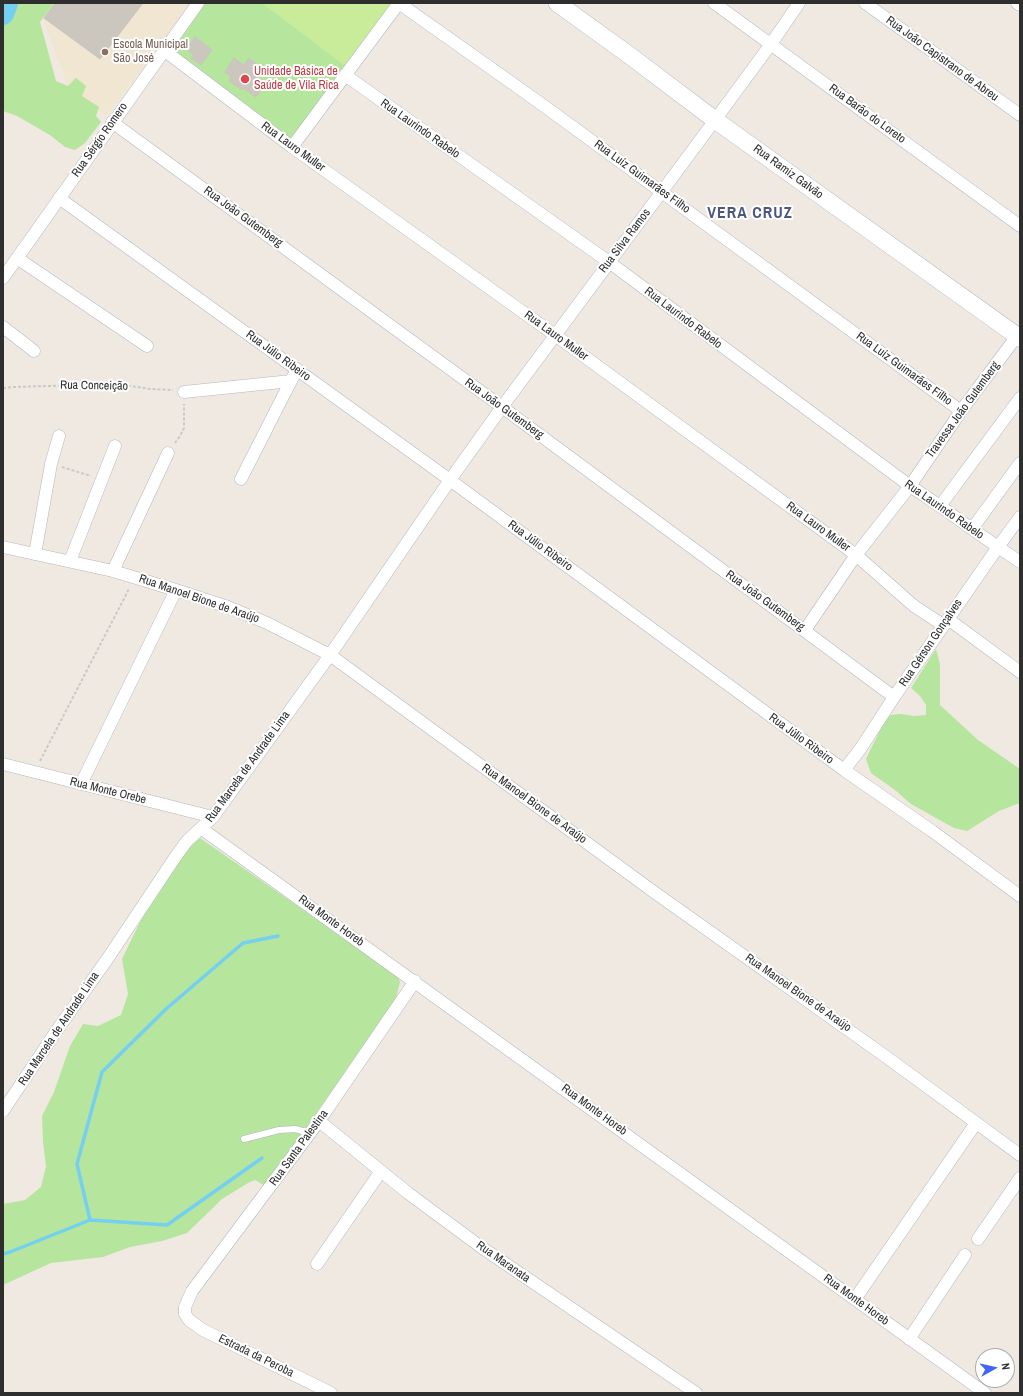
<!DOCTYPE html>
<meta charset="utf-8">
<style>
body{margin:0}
#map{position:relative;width:1023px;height:1396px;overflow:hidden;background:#efe9e1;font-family:"Archivo Narrow",sans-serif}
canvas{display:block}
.frame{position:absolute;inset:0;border:4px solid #2e2e2e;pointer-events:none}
.north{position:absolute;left:975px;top:1348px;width:40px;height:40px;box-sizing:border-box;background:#fff;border:1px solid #ababab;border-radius:50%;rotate:82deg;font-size:11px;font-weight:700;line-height:16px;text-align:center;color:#2e2e2e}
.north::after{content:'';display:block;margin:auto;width:14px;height:18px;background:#4264fb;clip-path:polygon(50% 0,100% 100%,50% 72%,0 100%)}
</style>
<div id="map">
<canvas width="1023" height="1396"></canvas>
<div class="frame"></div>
<div class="north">N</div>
</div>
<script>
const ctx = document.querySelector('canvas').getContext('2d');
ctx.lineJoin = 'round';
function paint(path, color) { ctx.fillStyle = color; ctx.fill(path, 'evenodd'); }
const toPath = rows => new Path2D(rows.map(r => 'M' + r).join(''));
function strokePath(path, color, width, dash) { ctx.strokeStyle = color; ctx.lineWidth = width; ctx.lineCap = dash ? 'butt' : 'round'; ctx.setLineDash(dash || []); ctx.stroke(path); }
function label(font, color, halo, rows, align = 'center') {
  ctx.font = font + ' "Archivo Narrow",sans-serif'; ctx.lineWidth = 4; ctx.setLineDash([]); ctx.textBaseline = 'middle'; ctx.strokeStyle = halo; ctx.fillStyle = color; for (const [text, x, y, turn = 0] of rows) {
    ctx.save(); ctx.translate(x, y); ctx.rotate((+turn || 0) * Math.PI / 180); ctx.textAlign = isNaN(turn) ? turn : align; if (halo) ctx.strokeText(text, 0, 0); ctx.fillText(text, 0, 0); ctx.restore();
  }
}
const education = toPath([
 [51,3,191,3,107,116,70,92,42,17]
]);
const green = toPath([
 [3,3,54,3,40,22,56,81,68,86,76,78,86,86,82,96,99,107,96,116,101,122,85,143,75,150,65,147,50,135,17,116,3,111],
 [199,3,399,3,292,147,165,51],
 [936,649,940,664,940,705,978,740,1020,769,1020,803,999,811,967,831,954,828,911,804,895,790,871,773,866,759,884,722,891,715,901,714,914,716,926,715,926,705,920,696,911,688],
 [200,838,398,976,400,982,398,990,395,1001,265,1186,255,1180,248,1183,222,1199,187,1233,162,1241,130,1247,103,1257,51,1263,3,1285,3,1204,25,1200,41,1187,46,1166,43,1142,42,1116,54,1092,70,1046,83,1024,98,1026,121,1015,128,994,122,959,141,920,186,851]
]);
const pitch = toPath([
 [262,3,392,3,345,66]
]);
const stream = toPath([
 [90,1220,77,1164,102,1072,166,1009,243,943,278,936],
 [3,1254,10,1252,90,1220,167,1225,262,1158]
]);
const river = toPath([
 [3,14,7,3]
]);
const building = toPath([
 [55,3,143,3,100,59,44,18,55,3],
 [195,37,212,50,201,65,191,58,193,54,186,49,195,37],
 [234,58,244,65,249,58,262,68,256,76,266,83,256,97,243,88,242,90,229,81,231,77,225,72,234,58]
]);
const path = toPath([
 [3,388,13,387,118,384,150,389,173,390],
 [175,443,180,436,184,428,184,404],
 [62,467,91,476],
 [40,761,129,589]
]);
const lane = toPath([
 [244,1139,279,1130,295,1129,310,1133]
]);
const street = toPath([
 [399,3,540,103,961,411],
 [714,3,1020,226],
 [865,3,1020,115],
 [1017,3,1020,5],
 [165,51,292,147,555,335,856,555,914,606,943,625],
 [345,75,609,262,910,486,940,506,972,529,1020,562],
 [112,122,502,407,894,697],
 [292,147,399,3],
 [59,198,450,480,844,770,932,831,1020,896],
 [17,258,147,346],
 [3,278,198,3],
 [3,327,34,351],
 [184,392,291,381],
 [241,479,297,369],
 [940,506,1020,398],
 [972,529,1020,463],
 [3,547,113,571,176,590,228,607,267,623,330,655,654,892,885,1056,1020,1155],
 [35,554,51,464,59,436],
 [70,561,115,446],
 [113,571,168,453],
 [948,619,1020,672],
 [805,630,856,555,910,486,961,411,1017,336],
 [3,764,213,817],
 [844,770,861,748,894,697,998,547,1020,517],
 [81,784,176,590],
 [202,829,985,1393],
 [3,1111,55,1033,108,958,176,856,187,841,213,817,330,655,450,480,502,407,715,120,771,44,799,3],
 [319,1121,408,1193,481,1247,696,1393],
 [978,1239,1020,1178],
 [317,1264,381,1171],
 [855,1299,976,1123],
 [909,1339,965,1255],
 [331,1393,203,1330,189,1320,185,1314,185,1307,192,1291,319,1121,415,981]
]);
const secondary = toPath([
 [557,3,629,55,715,120,1020,338]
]);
const markers = [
 [105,52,4,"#8d6e63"],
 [245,79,5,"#e0444e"]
];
const educationNames = [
 ["Escola Municipal",113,45],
 ["São José",113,59]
];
const streetNames = [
 ["Rua João Capistrano de Abreu",942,59,36],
 ["Rua Barão do Loreto",867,114,36],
 ["Rua Laurindo Rabelo",420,129,35],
 ["Rua Sérgio Romero",100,140,-55],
 ["Rua Lauro Muller",293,147,36],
 ["Rua Ramiz Galvão",788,172,36],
 ["Rua Luíz Guimarães Filho",642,177,36],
 ["Rua João Gutemberg",243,217,36],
 ["Rua Silva Ramos",625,241,-53],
 ["Rua Laurindo Rabelo",683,318,37],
 ["Rua Lauro Muller",556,336,36],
 ["Rua Júlio Ribeiro",278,356,36],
 ["Rua Luíz Guimarães Filho",904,369,36],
 ["Rua Conceição",94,386,1],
 ["Rua João Gutemberg",504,409,36],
 ["Travessa João Gutemberg",963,410,-54],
 ["Rua Laurindo Rabelo",944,510,35],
 ["Rua Lauro Muller",818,527,36],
 ["Rua Júlio Ribeiro",540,546,36],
 ["Rua Manoel Bione de Araújo",199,599,19],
 ["Rua João Gutemberg",765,601,36],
 ["Rua Gérson Gonçalves",931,643,-56],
 ["Rua Júlio Ribeiro",801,739,36],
 ["Rua Marcela de Andrade Lima",248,767,-54],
 ["Rua Monte Orebe",108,791,14],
 ["Rua Manoel Bione de Araújo",534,804,36],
 ["Rua Monte Horeb",331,921,36],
 ["Rua Manoel Bione de Araújo",798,993,35],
 ["Rua Marcela de Andrade Lima",59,1029,-56],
 ["Rua Monte Horeb",594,1110,36],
 ["Rua Santa Palestina",299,1148,-54],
 ["Rua Maranata",503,1262,35],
 ["Rua Monte Horeb",856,1300,36],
 ["Estrada da Peroba",256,1356,26]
];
const healthNames = [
 ["Unidade Básica de",254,72],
 ["Saúde de Vila Rica",254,86]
];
const districtNames = [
 ["VERA CRUZ",750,214]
];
paint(education, '#f0e6d1');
paint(green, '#b6e59e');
paint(pitch, '#c9ec9a');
strokePath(stream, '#75cff0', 3.5);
strokePath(river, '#75cff0', 22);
paint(building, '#cbc7bf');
strokePath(building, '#cbc5ba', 1);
strokePath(lane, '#b4b7c1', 7);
strokePath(street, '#b4b7c1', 13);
strokePath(secondary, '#b4b7c1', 18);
strokePath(path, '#c9c9c9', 2, [3, 2]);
strokePath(lane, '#fff', 6);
strokePath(street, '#fff', 12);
strokePath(secondary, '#fff', 17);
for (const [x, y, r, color] of markers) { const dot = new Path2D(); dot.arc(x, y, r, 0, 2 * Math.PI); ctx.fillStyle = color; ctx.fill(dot); strokePath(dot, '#fff', 1.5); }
label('12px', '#785e54', '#fff', educationNames, 'left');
label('12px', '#2e2e2e', '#fff', streetNames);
label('12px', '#be3a42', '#fff', healthNames, 'left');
ctx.letterSpacing = '1px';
label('bold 16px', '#4d5680', '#fff', districtNames);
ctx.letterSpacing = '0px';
</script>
